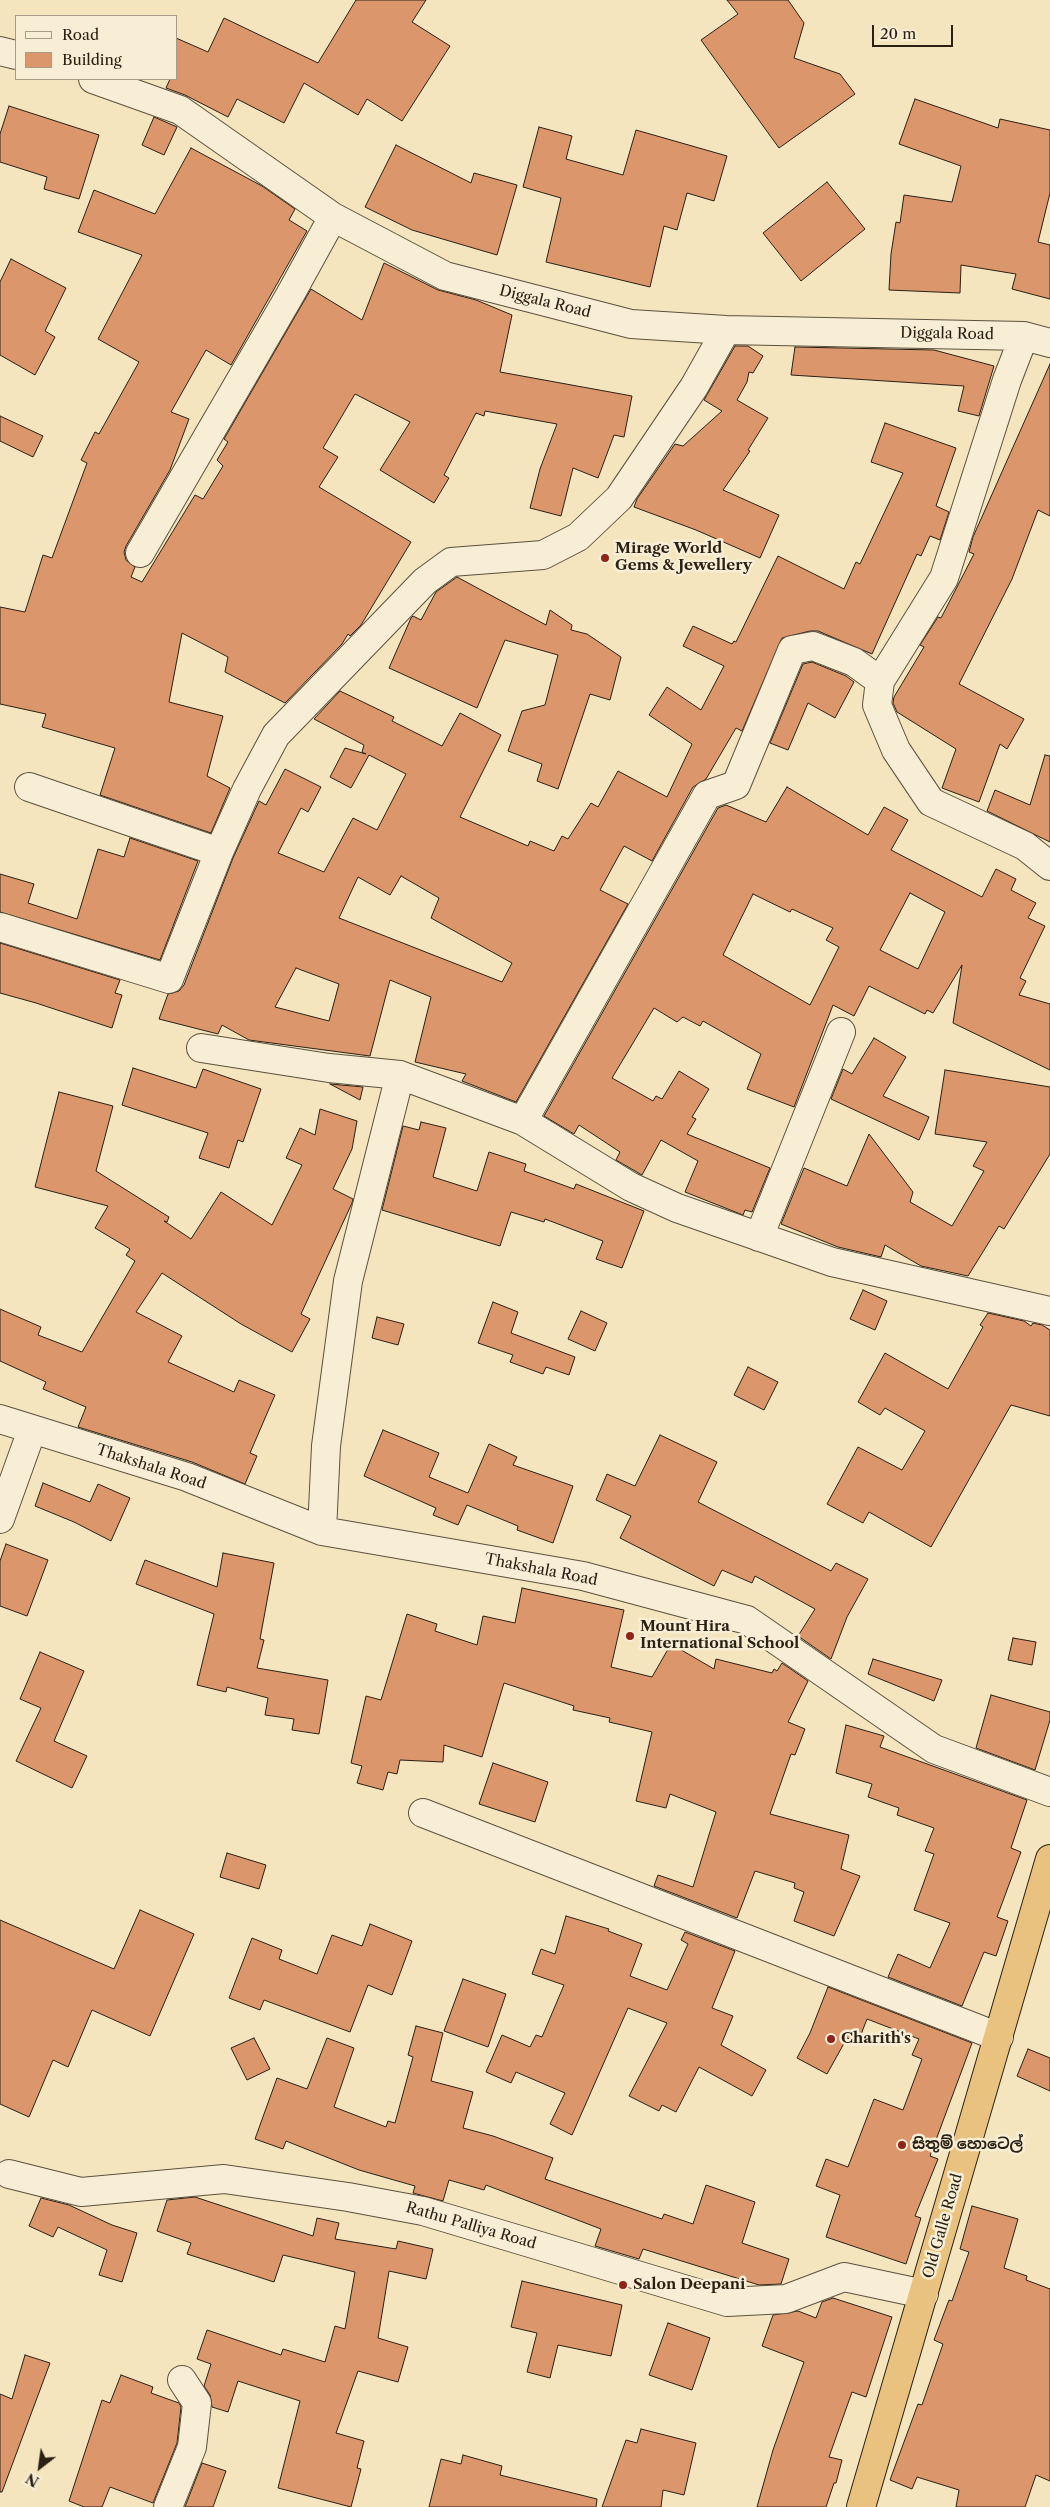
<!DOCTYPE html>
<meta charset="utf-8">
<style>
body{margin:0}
#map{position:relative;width:1050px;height:2507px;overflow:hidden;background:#f4e5be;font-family:"Libre Caslon Text",serif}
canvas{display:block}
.legend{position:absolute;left:15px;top:15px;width:162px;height:65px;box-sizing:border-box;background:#f8eed5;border:1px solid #a69c88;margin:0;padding:6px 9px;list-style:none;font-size:15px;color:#2a2014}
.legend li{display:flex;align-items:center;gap:10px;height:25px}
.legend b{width:25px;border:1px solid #a69c88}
.north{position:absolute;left:15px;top:2442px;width:50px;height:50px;-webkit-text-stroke:4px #f8eed5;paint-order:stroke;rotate:210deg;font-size:14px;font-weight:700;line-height:20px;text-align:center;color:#2a2014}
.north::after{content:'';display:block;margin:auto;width:18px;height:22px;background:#2a2014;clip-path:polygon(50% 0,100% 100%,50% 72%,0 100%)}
.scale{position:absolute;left:872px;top:25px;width:81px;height:22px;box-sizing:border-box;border:2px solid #2a2014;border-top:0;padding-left:6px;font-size:15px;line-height:18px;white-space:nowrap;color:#2a2014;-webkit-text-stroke:4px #f8eed5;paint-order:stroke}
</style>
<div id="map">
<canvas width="1050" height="2507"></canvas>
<ul class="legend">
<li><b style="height:6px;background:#f8eed5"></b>Road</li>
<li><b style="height:14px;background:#db966c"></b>Building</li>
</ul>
<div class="north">N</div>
<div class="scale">20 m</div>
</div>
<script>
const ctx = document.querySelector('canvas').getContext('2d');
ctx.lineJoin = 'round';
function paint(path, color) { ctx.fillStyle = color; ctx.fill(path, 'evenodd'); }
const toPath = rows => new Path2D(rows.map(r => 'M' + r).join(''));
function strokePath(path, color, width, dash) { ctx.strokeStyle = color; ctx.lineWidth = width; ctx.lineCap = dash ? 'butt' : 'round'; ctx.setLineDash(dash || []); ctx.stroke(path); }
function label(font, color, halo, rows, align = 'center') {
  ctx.font = font + ' "Libre Caslon Text","Noto Sans Sinhala",serif'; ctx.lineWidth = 5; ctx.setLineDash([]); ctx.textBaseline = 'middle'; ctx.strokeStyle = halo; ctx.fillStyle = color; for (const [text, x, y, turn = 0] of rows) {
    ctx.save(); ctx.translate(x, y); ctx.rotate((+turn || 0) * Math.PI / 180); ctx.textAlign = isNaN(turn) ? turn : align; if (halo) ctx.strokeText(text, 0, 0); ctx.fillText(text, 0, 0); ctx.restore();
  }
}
const building = toPath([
 [356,0,426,0,412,22,450,46,402,121,367,99,358,115,304,83,284,123,237,99,228,117,185,95,166,88,170,79,176,79,176,38,208,52,224,18,318,63,356,0],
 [727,0,788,0,804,23,794,58,840,74,855,94,779,148,701,40,738,14,727,0],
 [915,99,998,128,1000,119,1050,130,1050,193,1038,242,1050,245,1050,299,1012,289,1016,274,961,265,960,293,889,290,891,254,896,222,900,223,904,195,952,202,961,166,899,144,915,99],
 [9,106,99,135,79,199,44,189,47,177,0,162,0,134,9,106],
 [154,117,177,127,164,155,142,145,154,117],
 [539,127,572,136,566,159,623,175,636,130,727,156,714,201,687,193,677,230,664,226,650,287,546,262,561,198,523,187,539,127],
 [396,145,471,183,474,173,517,185,497,255,412,230,365,207,396,145],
 [191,148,262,186,295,209,289,220,307,231,231,365,206,350,171,412,189,419,170,470,126,546,124,552,126,560,135,567,131,577,142,582,195,495,203,499,223,466,217,460,228,442,224,439,311,289,362,320,384,263,438,290,476,300,512,315,500,372,632,396,624,437,614,435,598,478,573,468,561,516,530,508,540,469,557,424,485,411,484,416,476,413,444,475,449,478,434,503,380,470,410,422,355,394,323,448,338,457,319,487,411,542,361,625,350,636,348,634,342,644,285,703,225,672,228,657,182,633,169,702,223,716,207,776,230,788,211,833,100,795,115,748,42,727,46,714,0,704,0,607,25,612,43,555,52,558,87,463,81,460,95,432,99,434,139,362,98,339,142,255,78,232,94,190,155,214,191,148],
 [827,182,865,229,801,281,763,233,827,182],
 [11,259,66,288,45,331,55,337,35,375,0,355,0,282,11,259],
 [735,346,748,346,763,356,753,373,749,372,747,382,737,400,768,418,748,450,750,451,723,490,779,515,760,558,696,530,634,507,637,499,675,444,683,446,722,411,704,400,735,346],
 [795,347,934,350,994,366,979,416,958,411,964,386,791,375,795,347],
 [1050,364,1050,516,1038,510,1012,579,959,684,1024,719,1007,749,1000,744,979,802,942,788,956,749,897,712,893,703,894,697,924,647,920,645,938,617,941,618,974,554,969,552,973,537,1050,364],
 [0,416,43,436,33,457,0,441,0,416],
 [885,423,956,448,936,506,949,512,940,540,930,536,921,556,917,554,872,654,818,631,810,631,782,638,742,731,736,728,706,779,693,787,652,861,624,846,600,890,628,904,516,1102,462,1081,466,1074,415,1062,431,997,390,980,370,1056,249,1040,222,1025,218,1034,159,1019,168,994,179,991,184,985,233,858,259,801,266,805,285,769,321,787,308,812,301,808,278,853,324,872,353,818,377,830,406,774,369,755,351,788,330,777,345,748,366,754,362,752,364,745,314,719,340,691,394,717,392,721,442,746,460,713,501,735,460,817,528,846,530,841,554,851,562,836,568,839,591,803,598,807,618,771,667,797,692,744,649,715,667,687,701,710,724,666,683,646,693,626,732,644,734,641,736,642,778,556,844,589,856,562,860,564,903,473,871,462,885,423],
 [401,876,439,898,431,918,512,963,502,982,339,918,358,877,390,895,401,876],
 [296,968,339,984,329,1021,275,1007,296,968],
 [457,577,546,625,550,610,572,625,571,630,587,634,621,657,610,700,590,694,558,789,537,781,542,764,508,751,522,711,545,705,558,655,505,640,477,708,389,668,411,618,413,616,421,620,436,592,457,577],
 [812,662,846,676,854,682,835,718,808,703,788,750,770,743,803,664,812,662],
 [1045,755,1050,756,1050,842,987,811,995,790,1030,805,1045,755],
 [787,787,868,835,884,807,908,820,891,850,982,897,996,869,1016,879,1011,890,1036,903,1028,918,1045,926,1020,978,1026,981,1019,995,1050,1004,1050,1070,953,1023,962,965,933,1013,927,1010,925,1014,869,986,854,1016,833,1005,794,1107,747,1089,761,1054,703,1021,700,1026,683,1017,677,1022,654,1008,612,1078,653,1101,656,1096,662,1099,679,1071,709,1089,692,1117,696,1119,687,1134,770,1168,752,1212,745,1210,743,1215,685,1192,698,1161,661,1140,642,1175,616,1160,620,1152,579,1125,574,1134,544,1116,718,808,726,805,766,822,787,787],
 [910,893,945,912,918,969,880,950,910,893],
 [753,894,790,912,792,909,833,928,826,940,839,947,810,1005,723,955,753,894],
 [130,838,198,861,160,960,0,912,0,874,34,884,28,903,77,919,98,849,124,857,130,838],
 [0,943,120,980,115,993,122,995,112,1028,36,1003,0,993,0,943],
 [874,1038,906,1057,883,1096,929,1117,919,1140,831,1099,843,1069,852,1074,874,1038],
 [133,1068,196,1088,203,1069,261,1089,243,1142,238,1140,229,1168,199,1158,208,1133,122,1105,133,1068],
 [945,1070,1050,1087,1050,1154,1004,1229,999,1226,968,1276,921,1266,885,1245,881,1257,838,1247,781,1224,804,1168,847,1186,869,1134,913,1192,910,1202,952,1226,984,1171,973,1166,987,1142,935,1134,945,1070],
 [330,1084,363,1087,360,1100,330,1084],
 [59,1092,113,1106,96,1171,169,1217,167,1222,164,1221,191,1239,221,1192,272,1225,302,1165,286,1158,300,1128,315,1135,320,1109,357,1121,352,1149,333,1189,353,1199,352,1203,301,1314,310,1319,292,1352,241,1324,162,1273,136,1312,182,1336,168,1362,234,1392,239,1380,275,1395,250,1453,257,1456,245,1484,192,1462,78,1427,86,1407,43,1389,46,1382,0,1361,0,1309,41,1327,38,1335,82,1352,135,1261,126,1255,130,1249,95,1228,108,1206,35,1187,59,1092],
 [421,1122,446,1128,433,1177,477,1191,489,1152,526,1164,524,1171,574,1189,576,1184,644,1211,622,1268,596,1259,603,1241,545,1219,544,1222,511,1212,500,1246,382,1210,403,1126,419,1130,421,1122],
 [863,1290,887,1301,875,1330,850,1319,863,1290],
 [493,1302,518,1312,511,1333,575,1357,569,1375,546,1367,543,1374,510,1362,513,1355,478,1343,493,1302],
 [581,1311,607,1323,595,1351,568,1339,581,1311],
 [988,1313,1024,1321,1031,1326,1033,1323,1042,1325,1050,1330,1050,1416,1011,1405,931,1547,869,1512,863,1523,827,1504,858,1447,902,1470,925,1431,885,1408,880,1415,858,1402,885,1353,948,1389,983,1327,980,1325,988,1313],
 [377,1317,404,1324,398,1345,372,1338,377,1317],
 [748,1367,778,1382,764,1410,734,1395,748,1367],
 [383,1430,439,1453,429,1477,468,1493,489,1444,517,1457,513,1465,573,1486,553,1543,517,1530,518,1526,467,1505,458,1525,433,1515,436,1508,364,1476,383,1430],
 [660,1435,717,1462,698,1502,831,1571,836,1563,868,1579,847,1617,831,1659,798,1636,815,1609,755,1576,752,1583,722,1570,714,1586,620,1538,631,1516,596,1500,607,1474,635,1486,660,1435],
 [43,1483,90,1502,98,1484,130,1498,111,1541,74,1522,35,1506,43,1483],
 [6,1544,48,1560,27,1616,0,1606,0,1561,6,1544],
 [223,1553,274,1563,260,1639,264,1640,257,1668,328,1680,319,1734,292,1730,294,1719,265,1715,268,1698,227,1687,226,1692,197,1685,214,1614,136,1584,145,1560,217,1587,223,1553],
 [522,1588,624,1610,611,1667,652,1677,671,1644,714,1669,716,1659,772,1673,774,1669,777,1671,782,1663,808,1681,788,1722,805,1729,795,1755,791,1754,770,1814,849,1835,841,1869,860,1876,834,1936,794,1921,804,1892,794,1888,795,1883,755,1871,737,1918,654,1886,658,1875,693,1887,716,1812,670,1794,666,1808,636,1801,652,1732,609,1722,610,1718,573,1710,574,1706,504,1683,482,1757,444,1745,443,1762,400,1760,397,1774,388,1772,383,1790,357,1783,362,1766,351,1763,366,1696,381,1700,407,1614,437,1624,435,1631,477,1645,483,1616,515,1623,522,1588],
 [1013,1638,1036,1642,1032,1665,1008,1660,1013,1638],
 [40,1652,84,1671,54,1741,87,1756,72,1788,16,1761,41,1708,20,1699,40,1652],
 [873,1659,942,1680,934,1701,868,1674,873,1659],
 [991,1695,1050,1712,1050,1720,1035,1770,976,1748,991,1695],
 [846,1725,884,1736,880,1747,1027,1800,1011,1848,1021,1852,997,1917,1008,1921,996,1956,984,1952,962,2006,888,1977,898,1954,930,1968,950,1923,914,1910,934,1854,925,1851,934,1828,897,1815,899,1808,868,1797,872,1784,836,1773,846,1725],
 [493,1763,548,1782,535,1822,479,1804,493,1763],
 [227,1853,266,1865,259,1889,220,1877,227,1853],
 [140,1910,194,1934,150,2036,92,2010,68,2067,53,2060,29,2117,0,2104,0,1920,114,1969,140,1910],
 [566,1916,609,1929,608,1931,642,1944,630,1976,667,1990,688,1944,681,1940,685,1932,735,1951,712,2008,733,2016,721,2045,766,2070,752,2096,699,2067,676,2112,662,2105,659,2111,629,2096,667,2023,628,2008,572,2135,550,2124,565,2093,516,2072,511,2083,486,2072,502,2035,530,2047,536,2035,542,2037,564,1985,532,1974,541,1949,555,1954,566,1916],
 [370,1924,412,1941,392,1995,368,1985,350,2032,264,2000,260,2010,229,1998,252,1938,282,1950,279,1959,317,1974,332,1935,362,1946,370,1924],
 [463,1979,506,1994,488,2047,444,2031,463,1979],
 [828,1987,972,2043,930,2156,938,2159,915,2216,921,2218,906,2264,826,2237,840,2195,816,2186,826,2159,848,2167,874,2099,903,2110,922,2059,912,2055,919,2039,867,2019,858,2042,847,2038,827,2074,797,2058,810,2033,828,1987],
 [416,2026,443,2033,431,2081,473,2092,463,2128,493,2136,553,2158,545,2179,662,2219,664,2214,693,2224,706,2185,755,2202,742,2243,789,2259,781,2284,759,2285,643,2249,639,2259,595,2246,601,2229,486,2185,484,2190,449,2180,443,2201,413,2193,415,2186,359,2170,286,2141,283,2149,255,2139,277,2078,307,2089,327,2038,354,2048,334,2107,386,2127,388,2121,395,2123,413,2057,408,2055,416,2026],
 [254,2038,270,2069,247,2080,231,2048,254,2038],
 [1028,2049,1050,2058,1050,2091,1017,2076,1028,2049],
 [195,2197,313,2236,317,2218,339,2223,335,2239,396,2249,398,2241,433,2249,426,2279,389,2271,378,2338,408,2347,398,2382,358,2371,336,2433,364,2441,357,2468,361,2469,351,2507,278,2488,300,2401,238,2381,228,2412,212,2407,210,2395,204,2386,211,2364,197,2359,207,2330,281,2355,283,2349,325,2362,335,2326,345,2329,355,2272,283,2255,274,2282,187,2254,191,2243,157,2231,167,2200,195,2197],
 [41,2198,69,2205,112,2225,137,2233,122,2282,99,2275,107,2250,58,2227,53,2237,29,2226,41,2198],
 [972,2206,1018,2219,1004,2268,1027,2276,1026,2280,1050,2289,1050,2481,1036,2475,1025,2507,956,2507,959,2490,917,2477,912,2489,890,2480,918,2404,922,2405,943,2344,934,2340,949,2300,952,2301,969,2252,960,2249,972,2206],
 [522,2281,622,2305,611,2356,558,2345,550,2378,527,2372,537,2333,511,2327,522,2281],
 [833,2298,892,2317,866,2397,852,2392,829,2457,842,2460,836,2483,834,2483,826,2507,757,2507,773,2450,804,2362,762,2346,773,2315,798,2311,816,2318,822,2302,833,2298],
 [668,2323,710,2338,692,2390,649,2375,668,2323],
 [25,2355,50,2363,2,2492,0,2492,0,2394,12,2399,25,2355],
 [121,2375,153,2387,151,2393,179,2403,181,2407,177,2443,153,2503,110,2487,102,2507,84,2507,69,2501,102,2400,110,2403,121,2375],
 [641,2429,696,2443,684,2495,663,2490,661,2507,602,2507,626,2440,637,2443,641,2429],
 [463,2455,502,2466,500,2475,597,2499,596,2507,429,2507,441,2459,461,2464,463,2455],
 [202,2463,226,2471,213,2507,185,2507,202,2463]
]);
const minor = toPath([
 [0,51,16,55],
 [93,79,180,110,333,217,445,276,631,324,726,330,1024,336,1050,343],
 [1024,336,1007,380,944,578,880,681,877,705,896,750,931,802,1025,846,1050,866],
 [140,553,290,295,333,217],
 [29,787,219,852],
 [0,927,169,979,219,852,247,789,276,735,425,581,451,562,543,555,578,537,619,498,694,387,726,330],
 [201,1048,329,1068,400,1075,523,1121,631,1187,677,1208,832,1262,1050,1311],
 [523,1121,707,795,736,785,792,650,813,646,854,662,880,681],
 [759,1237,841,1032],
 [0,1419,187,1477,322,1531,583,1576,747,1620,934,1749,1050,1792],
 [0,1519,32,1430],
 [322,1531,326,1446,348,1281,400,1075],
 [423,1813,999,2037],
 [9,2174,81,2192,224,2179,348,2197,423,2211,727,2302,786,2299,844,2277,924,2294],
 [168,2507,192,2447,197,2403,182,2380]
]);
const trunk = toPath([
 [861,2507,1050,1859]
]);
const markers = [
 [605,558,5,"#8f2418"],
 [630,1636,5,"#8f2418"],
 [831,2039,5,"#8f2418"],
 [902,2145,5,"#8f2418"],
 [623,2285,5,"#8f2418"]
];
const streetNames = [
 ["Diggala Road",545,302,14],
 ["Diggala Road",947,334,1],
 ["Thakshala Road",151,1467,18],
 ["Thakshala Road",541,1570,11],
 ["Rathu Palliya Road",471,2226,16],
 ["Old Galle Road",943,2226,-74]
];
const poiNames = [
 ["Mirage World",615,549],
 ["Gems & Jewellery",615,566],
 ["Mount Hira",640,1627],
 ["International School",640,1644],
 ["Charith's",841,2039],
 ["සිතුම් හොටෙල්",912,2145],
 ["Salon Deepani",633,2285]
];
paint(building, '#db966c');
strokePath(building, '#2a2014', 1);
strokePath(minor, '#5c513e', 30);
strokePath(trunk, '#2a2014', 30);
strokePath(minor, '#f8eed5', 28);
strokePath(trunk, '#eac27f', 28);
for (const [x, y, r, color] of markers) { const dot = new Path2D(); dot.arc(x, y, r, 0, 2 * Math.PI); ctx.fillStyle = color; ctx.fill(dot); strokePath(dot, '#f8eed5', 2); }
label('15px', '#2a2014', '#f8eed5', streetNames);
label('bold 15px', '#2a2014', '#f8eed5', poiNames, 'left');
</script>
